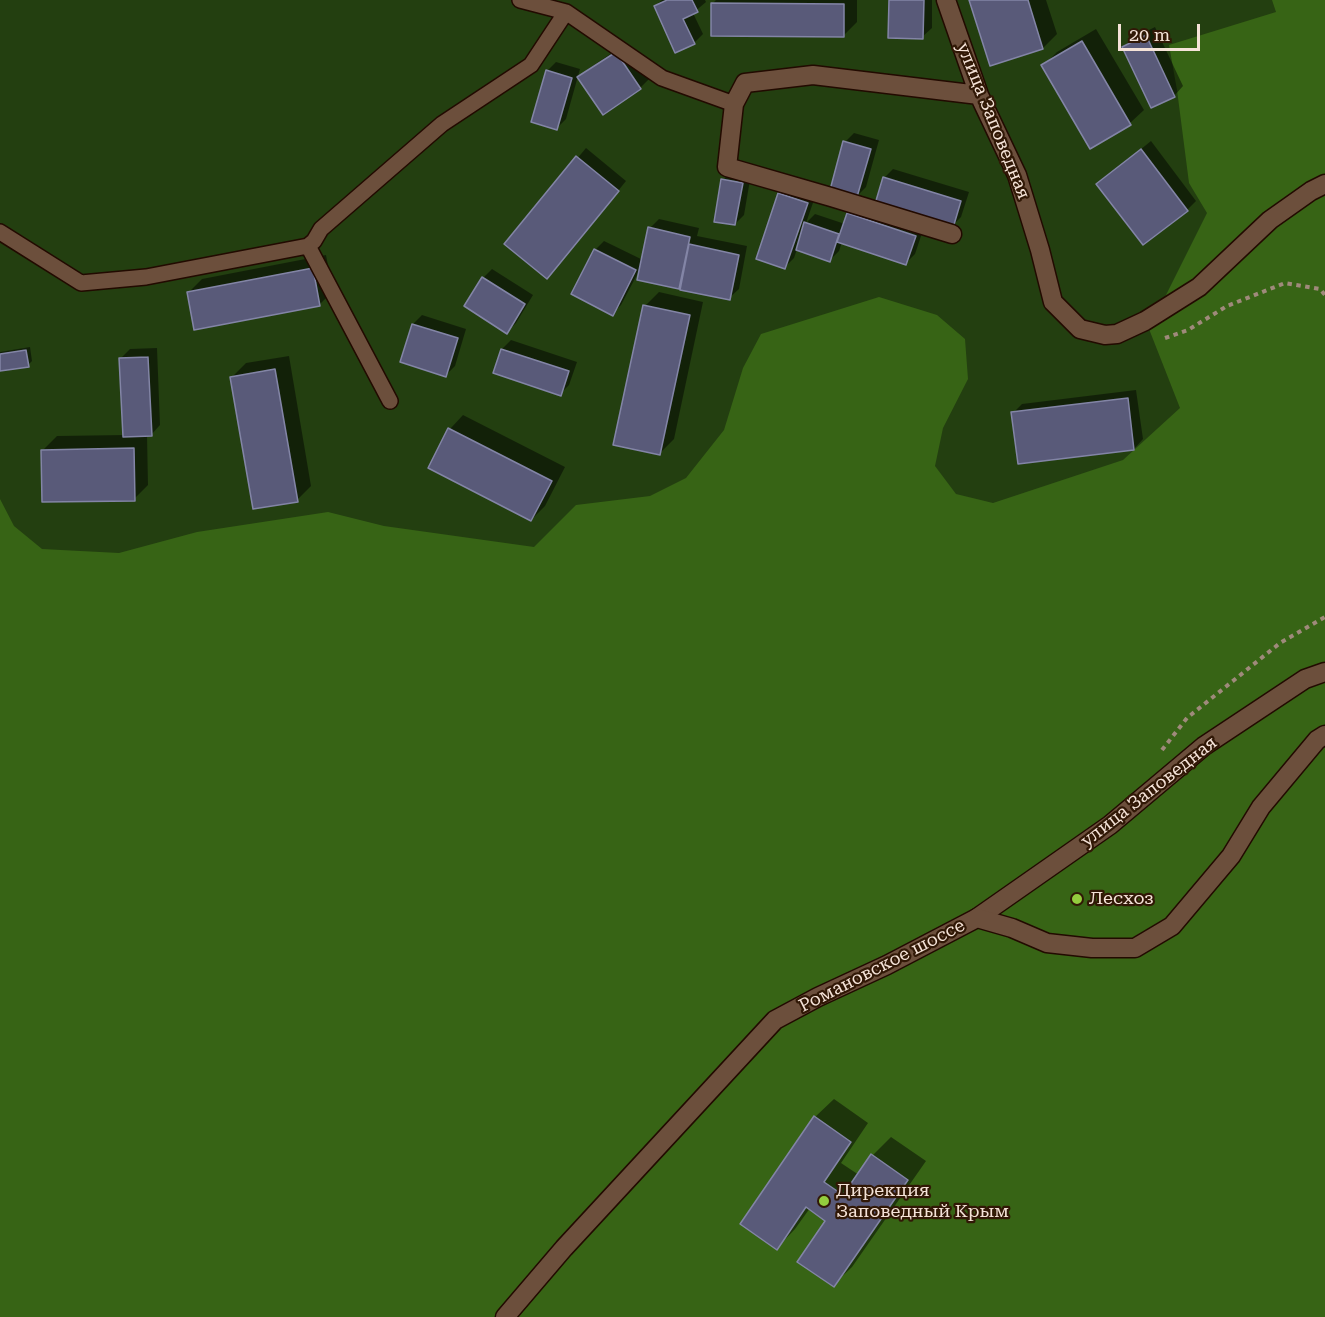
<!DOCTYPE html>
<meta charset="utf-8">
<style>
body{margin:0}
#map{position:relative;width:1325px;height:1317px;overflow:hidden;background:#3c2210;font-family:"Roboto Serif",serif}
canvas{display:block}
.scale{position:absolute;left:1118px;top:24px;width:82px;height:27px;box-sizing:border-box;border:3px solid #f5e3d8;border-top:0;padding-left:8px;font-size:18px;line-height:21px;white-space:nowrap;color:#f5e3d8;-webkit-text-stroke:4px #311806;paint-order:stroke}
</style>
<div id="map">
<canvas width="1325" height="1317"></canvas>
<div class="scale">20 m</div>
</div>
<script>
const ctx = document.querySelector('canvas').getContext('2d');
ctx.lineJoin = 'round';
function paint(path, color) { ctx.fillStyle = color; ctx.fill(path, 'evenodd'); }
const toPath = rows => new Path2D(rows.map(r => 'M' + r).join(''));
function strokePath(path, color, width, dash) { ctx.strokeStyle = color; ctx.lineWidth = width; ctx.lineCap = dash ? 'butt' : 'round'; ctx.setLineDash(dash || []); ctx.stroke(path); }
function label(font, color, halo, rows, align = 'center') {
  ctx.font = font + ' "Roboto Serif",serif'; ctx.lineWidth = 4.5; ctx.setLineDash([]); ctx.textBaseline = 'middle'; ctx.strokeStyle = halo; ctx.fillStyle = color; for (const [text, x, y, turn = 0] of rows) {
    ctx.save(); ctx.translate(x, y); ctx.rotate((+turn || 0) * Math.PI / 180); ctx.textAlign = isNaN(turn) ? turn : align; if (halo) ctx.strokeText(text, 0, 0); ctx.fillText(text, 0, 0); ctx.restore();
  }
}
const green = toPath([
 [0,0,1325,0,1325,1317,0,1317]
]);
const forest = toPath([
 [1272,0,1325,0,1325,1317,0,1317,0,499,14,526,42,549,119,553,197,532,328,512,384,526,534,547,576,505,650,496,686,478,724,430,743,368,761,334,879,297,937,315,965,339,968,379,943,428,935,466,956,494,993,503,1123,460,1180,408,1149,329,1207,213,1189,183,1177,90,1169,45,1276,12]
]);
const shadow = toPath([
 [662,0,705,0,706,2,693,13,703,34,694,43,655,6],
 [716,0,857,0,857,22,843,36,713,3],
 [891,0,932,0,932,28,922,37],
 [971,0,1046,0,1057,34,1043,48,991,64],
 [1155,27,1183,86,1174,96,1124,47,1133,38],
 [1096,29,1144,110,1130,123,1043,66,1057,52],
 [625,44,649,79,640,88,579,78,588,69],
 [556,62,580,69,566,119,557,128,547,71],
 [854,133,879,140,866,187,857,196,845,142],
 [1151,141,1196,201,1187,210,1098,184],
 [586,148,626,181,556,268,506,244],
 [893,169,969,192,961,217,952,226,884,178],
 [732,171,751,174,744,215,735,224,723,180],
 [788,184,816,194,806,223,815,214,845,224,848,214,858,205,924,227,915,254,906,263,842,242,839,251,830,260,797,249,794,258,785,267,779,194],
 [659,219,699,228,697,236,747,246,739,289,729,298,639,279,640,269,621,305,612,314,595,250,604,241,643,260,650,228],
 [326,255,333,291,319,305,188,293,202,279],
 [492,269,533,295,516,323,507,332,483,278],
 [659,292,703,302,674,439,660,453,645,306],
 [422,315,466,329,455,366,446,375,413,324],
 [511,340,577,362,569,385,560,394,502,349],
 [30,347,32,361,28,365,0,370,0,352],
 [157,348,160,425,151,435,147,435,148,485,134,499,43,450,57,436,125,435,121,358,130,349],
 [289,356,311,486,297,500,232,377,246,363],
 [1136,390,1143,439,1134,449,1013,413,1022,404],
 [463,415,565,467,545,506,531,520,430,467,450,429],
 [834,1099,868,1123,841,1163,859,1175,873,1155,891,1137,926,1161,852,1267,833,1285,827,1220,810,1208,795,1229,777,1248,815,1117]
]);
const building = toPath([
 [667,0,692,0,698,12,683,19,695,44,675,53,654,6,667,0],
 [889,0,924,0,923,39,888,38,889,0],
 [969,0,1028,0,1043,49,990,66,969,0],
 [711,3,844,4,844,37,711,36,711,3],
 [1146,35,1175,97,1151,108,1122,47,1146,35],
 [1082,41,1131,125,1090,149,1041,65,1082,41],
 [616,52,641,89,603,115,577,77,616,52],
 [546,70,572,78,557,130,531,122,546,70],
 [843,141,871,149,857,197,830,190,843,141],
 [1141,149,1188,211,1143,245,1096,184,1141,149],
 [576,156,619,191,547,279,504,244,576,156],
 [883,177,961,201,953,228,875,204,883,177],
 [721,179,743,183,735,225,714,222,721,179],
 [778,193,808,203,785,269,756,259,778,193],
 [847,213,916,236,906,265,837,242,847,213],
 [804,222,839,234,830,262,796,250,804,222],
 [648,227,690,237,679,289,637,280,648,227],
 [689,244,739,255,730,300,680,290,689,244],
 [594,249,636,270,613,316,571,294,594,249],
 [313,268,320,306,194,330,187,292,313,268],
 [482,277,525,304,507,334,464,306,482,277],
 [643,305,690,315,660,455,613,445,643,305],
 [412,324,458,338,446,377,400,362,412,324],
 [501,349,569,371,561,396,493,373,501,349],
 [26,350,29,367,0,371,0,354,26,350],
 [148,357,152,436,123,437,119,358,148,357],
 [275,369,298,502,253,509,230,377,275,369],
 [1128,398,1134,450,1018,464,1011,412,1128,398],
 [448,428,552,481,531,521,428,468,448,428],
 [134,448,135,501,42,502,41,450,134,448],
 [814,1116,851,1142,824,1182,843,1195,871,1154,908,1180,834,1287,797,1262,825,1221,806,1207,777,1250,740,1224,814,1116]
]);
const path = toPath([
 [1165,338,1188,330,1227,306,1285,283,1320,289,1325,295],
 [1162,750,1187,718,1280,643,1325,617]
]);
const service = toPath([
 [520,0,566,12,662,78,734,104],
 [0,232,81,283,146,277,308,246],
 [390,401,308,246,314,241,321,229,442,124,531,65,566,12]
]);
const minor = toPath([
 [946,0,979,95,1017,175,1040,250,1053,302,1080,329,1105,335,1117,334,1145,321,1199,287,1270,220,1311,191,1325,184],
 [952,234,831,197,727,167,734,104,745,83,813,75,979,95],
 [977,918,1110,825,1204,746,1305,679,1325,672]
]);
const tertiary = toPath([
 [505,1317,564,1248,775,1020,818,997,887,965,977,918,1012,928,1047,943,1092,948,1135,948,1172,926,1231,856,1261,807,1317,740,1325,735]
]);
const markers = [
 [1077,899,6,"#93cc3d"],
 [824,1201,6,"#93cc3d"]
];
const streetNames = [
 ["улица Заповедная",993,121,68],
 ["улица Заповедная",1149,792,-38],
 ["Романовское шоссе",882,966,-27]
];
const poiNames = [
 ["Лесхоз",1089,899],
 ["Дирекция",836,1191],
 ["Заповедный Крым",836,1212]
];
paint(green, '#233f10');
paint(forest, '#376415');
paint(shadow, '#0007');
paint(building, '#595a79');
strokePath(building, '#8385a6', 1.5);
strokePath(service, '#220a00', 18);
strokePath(minor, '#220a00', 21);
strokePath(tertiary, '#220a00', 21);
strokePath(path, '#9f8a7b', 4, [4.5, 4.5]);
strokePath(service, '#6c4f3c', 15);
strokePath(minor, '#6c4f3c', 18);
strokePath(tertiary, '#6c4f3c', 18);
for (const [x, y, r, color] of markers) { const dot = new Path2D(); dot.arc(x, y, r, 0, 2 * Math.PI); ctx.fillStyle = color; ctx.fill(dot); strokePath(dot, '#311806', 2); }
label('18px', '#f5e3d8', '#311806', streetNames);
label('18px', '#f5e3d8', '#311806', poiNames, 'left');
</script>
